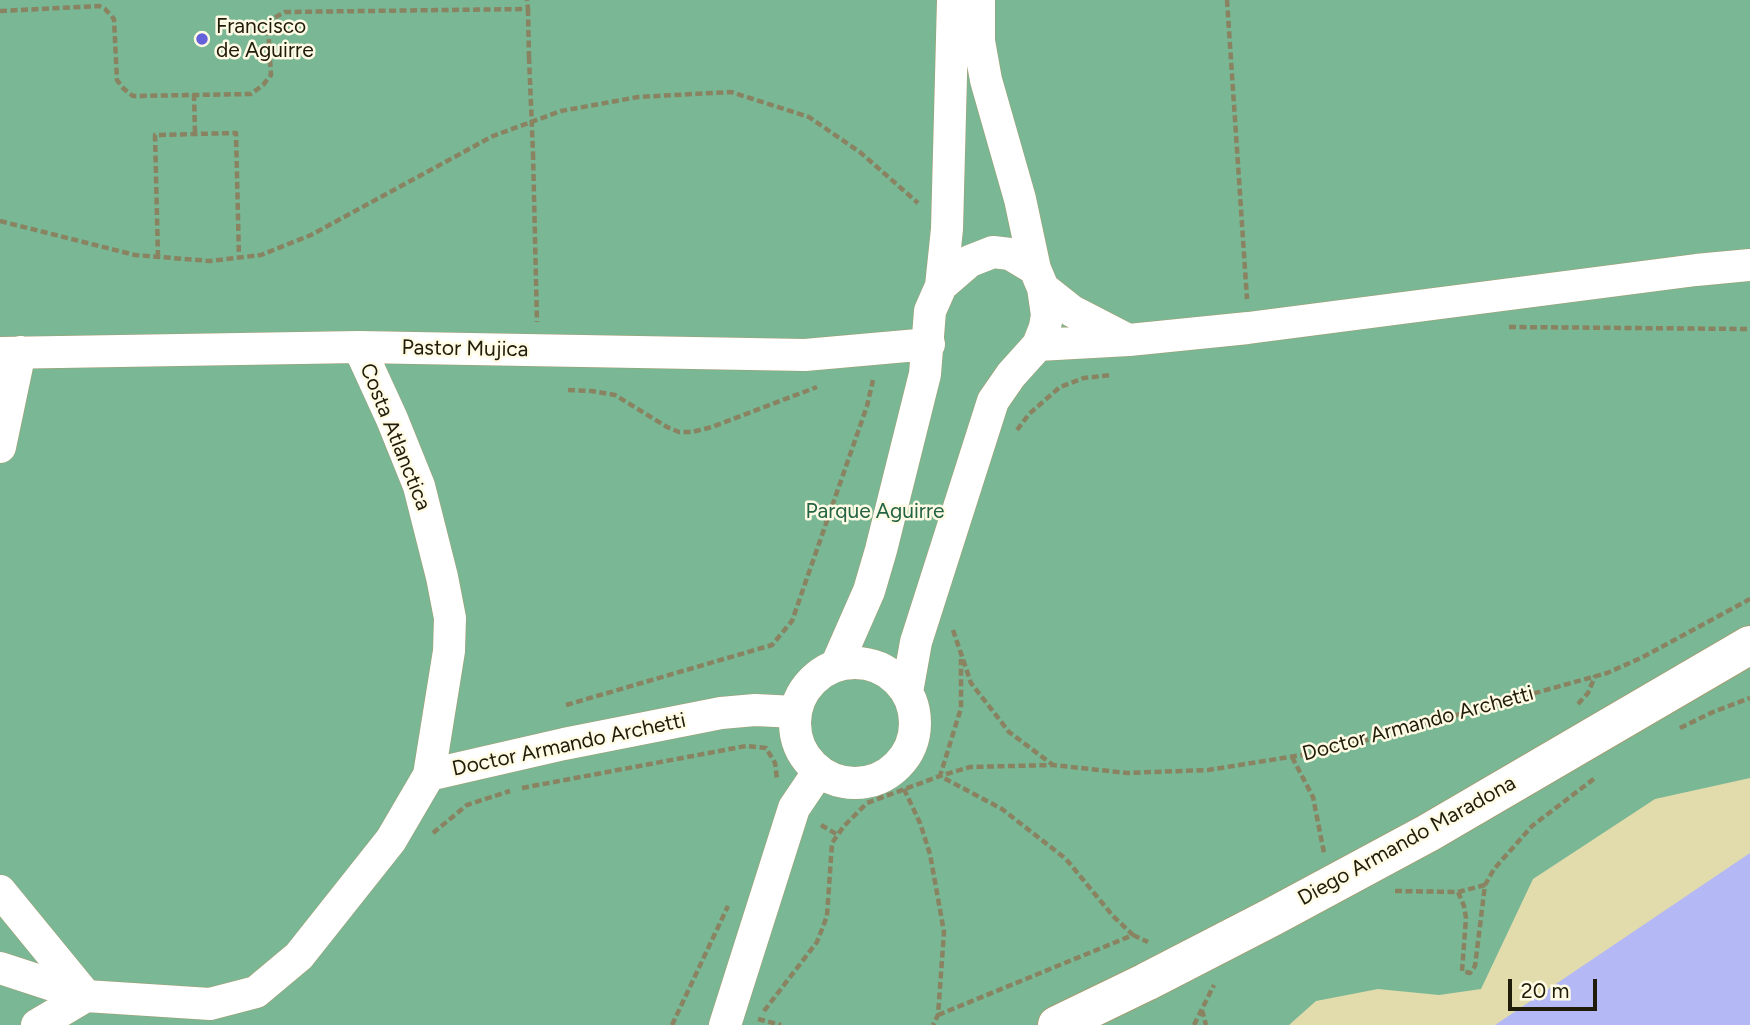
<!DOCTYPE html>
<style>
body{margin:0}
#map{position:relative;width:1750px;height:1025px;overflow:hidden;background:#e2dbac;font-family:Figtree,sans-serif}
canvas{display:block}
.scale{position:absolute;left:1508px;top:979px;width:89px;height:32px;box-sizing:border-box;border:4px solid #1f1c0a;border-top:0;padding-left:9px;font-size:21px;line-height:24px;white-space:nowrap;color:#1f1c0a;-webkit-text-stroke:5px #fffbe4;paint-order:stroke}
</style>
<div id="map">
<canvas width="1750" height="1025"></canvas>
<div class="scale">20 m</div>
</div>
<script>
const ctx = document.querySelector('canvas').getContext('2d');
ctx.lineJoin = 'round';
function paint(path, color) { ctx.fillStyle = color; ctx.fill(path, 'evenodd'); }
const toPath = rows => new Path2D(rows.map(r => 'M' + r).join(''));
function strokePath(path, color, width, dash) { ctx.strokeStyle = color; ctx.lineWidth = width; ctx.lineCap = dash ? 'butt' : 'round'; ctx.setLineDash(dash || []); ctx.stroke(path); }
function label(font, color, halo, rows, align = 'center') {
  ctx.font = font + ' Figtree,sans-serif'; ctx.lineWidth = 5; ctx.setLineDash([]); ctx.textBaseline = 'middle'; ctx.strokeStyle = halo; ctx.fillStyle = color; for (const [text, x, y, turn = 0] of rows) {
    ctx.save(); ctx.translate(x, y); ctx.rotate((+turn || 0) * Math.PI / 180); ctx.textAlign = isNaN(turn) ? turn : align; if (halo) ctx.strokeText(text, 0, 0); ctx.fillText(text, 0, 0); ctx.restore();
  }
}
const green = toPath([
 [0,0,1750,0,1750,778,1655,799,1533,879,1481,989,1439,995,1378,989,1316,1001,1289,1025,0,1025]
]);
const water = toPath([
 [1750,853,1750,1025,1495,1025]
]);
const path = toPath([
 [1227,0,1247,299],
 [528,9,529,57],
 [0,11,99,6,105,9,114,19,117,80,124,89,133,96,251,94,263,85,271,75,268,26,272,19,285,12,528,9,527,0],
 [194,94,195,134],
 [533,153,537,322],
 [0,221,135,255,210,261,261,255,311,235,493,136,561,111,638,97,731,92,809,117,861,153,918,203],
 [158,257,155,135,236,133,239,258],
 [1509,327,1750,329],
 [568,390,592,391,615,395,667,427,679,432,692,432,712,427,817,387],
 [1017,430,1029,414,1060,387,1084,378,1111,375],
 [953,630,971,683,1009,732,1053,765],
 [1578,704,1588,693,1595,676],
 [566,705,772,645,792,621,867,406,873,380],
 [1680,728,1713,712,1750,698],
 [1292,757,1313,797,1324,853],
 [522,788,746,746,766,748,775,763,777,779],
 [904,789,920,823,930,854,944,932,938,1015,933,1025],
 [821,825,838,835],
 [433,833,467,805,510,791],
 [1395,891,1458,892,1485,885],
 [1458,892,1464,906,1466,918,1462,971,1470,973,1475,966,1485,885,1494,869,1532,826,1595,778],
 [1133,935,1148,942],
 [1202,1010,1206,1025],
 [764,1011,817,942,827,916,832,843,844,826,867,803,940,776,970,767,1053,765,1127,773,1208,770,1327,751,1607,673,1641,658,1750,599],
 [938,1015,1133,935,1113,916,1066,859,1002,809,940,776,961,708,961,659],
 [758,1019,781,1025],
 [672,1025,728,906],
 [1194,1025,1214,985]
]);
const minor = toPath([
 [979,0,979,41,986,80,1020,199,1035,269],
 [941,286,947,229,953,0],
 [1043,288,1072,311,1128,340],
 [1038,345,1129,340,1248,328,1696,270,1750,265],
 [0,353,359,347,805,355,929,344],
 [0,447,20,352],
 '795 723a60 60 0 1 1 120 0a60 60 0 1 1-120 0Z',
 [836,666,869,591,881,550,925,374,930,311,941,286,970,261,993,252,1010,254,1035,269,1043,288,1047,315,1045,327,1038,345,1011,375,993,401,916,642,907,692],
 [429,775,564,744,721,713,755,710,796,712],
 [0,891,86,996,0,968],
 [37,1025,86,996,210,1004,256,992,299,956,391,840,429,775,449,651,450,618,442,577,419,486,392,419,359,347],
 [725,1025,794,808,819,771]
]);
const major = toPath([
 [1057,1025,1146,982,1272,917,1428,833,1750,645]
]);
const pathBridge = toPath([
 [529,57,533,153]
]);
const markers = [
 [202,39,7,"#6461da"]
];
const poiNames = [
 ["Francisco",216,27],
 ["de Aguirre",216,51]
];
const streetNames = [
 ["Pastor Mujica",465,349,1],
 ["Costa Atlanctica",395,437,68],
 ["Doctor Armando Archetti",1418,724,-15],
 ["Doctor Armando Archetti",569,745,-12],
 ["Diego Armando Maradona",1407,841,-29]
];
const parkNames = [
 ["Parque Aguirre",875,512]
];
paint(green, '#79b795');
paint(water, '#b4b9f6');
strokePath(minor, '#a49d70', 33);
strokePath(major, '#a49d70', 40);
strokePath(path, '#898362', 4.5, [7, 3.5]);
strokePath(minor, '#fff', 32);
strokePath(major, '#fff', 38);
strokePath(pathBridge, '#898362', 4.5, [7, 3.5]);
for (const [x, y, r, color] of markers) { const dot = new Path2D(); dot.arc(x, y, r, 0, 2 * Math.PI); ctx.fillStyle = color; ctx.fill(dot); strokePath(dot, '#fffbe4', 2.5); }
label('21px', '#1f1c0a', '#fffbe4', poiNames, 'left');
label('21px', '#1f1c0a', '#fffbe4', streetNames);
label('21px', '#236446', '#fffbe4', parkNames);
</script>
